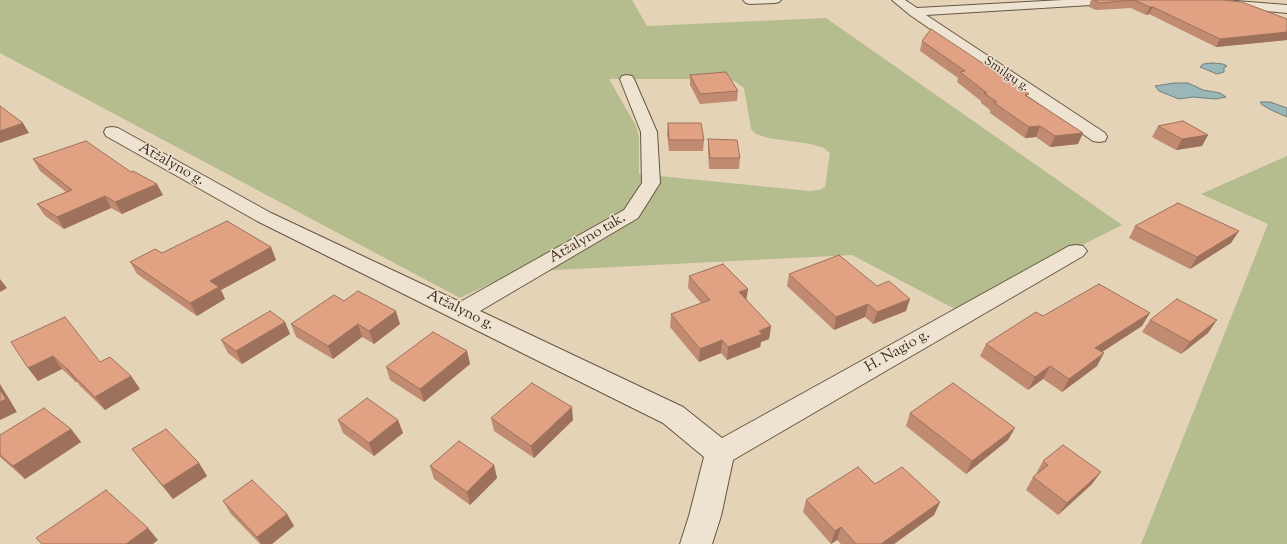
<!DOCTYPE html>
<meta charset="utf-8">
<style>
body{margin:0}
canvas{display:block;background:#e5d3b7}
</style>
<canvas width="1287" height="544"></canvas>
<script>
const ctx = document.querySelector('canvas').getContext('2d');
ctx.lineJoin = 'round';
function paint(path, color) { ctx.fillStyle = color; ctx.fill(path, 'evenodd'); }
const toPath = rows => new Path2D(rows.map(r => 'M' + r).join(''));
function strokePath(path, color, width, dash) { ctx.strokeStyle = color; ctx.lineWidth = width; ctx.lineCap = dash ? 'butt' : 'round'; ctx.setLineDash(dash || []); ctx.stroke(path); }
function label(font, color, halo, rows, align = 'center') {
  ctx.font = font + ' "Sorts Mill Goudy",serif'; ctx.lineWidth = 3; ctx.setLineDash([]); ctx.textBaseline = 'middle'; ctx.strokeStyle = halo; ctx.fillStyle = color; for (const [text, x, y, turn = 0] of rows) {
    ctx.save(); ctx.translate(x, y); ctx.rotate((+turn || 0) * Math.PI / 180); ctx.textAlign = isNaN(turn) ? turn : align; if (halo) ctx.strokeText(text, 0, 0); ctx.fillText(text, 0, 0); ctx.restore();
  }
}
const green = toPath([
 [0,0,632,0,647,26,826,18,1122,225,955,309,852,255,515,272,460,298,0,53],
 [609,79,729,79,736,82,744,88,751,129,756,134,768,138,811,144,824,148,830,153,825,187,819,190,809,191,639,174,639,137,636,126],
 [1287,156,1287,544,1141,544,1268,224,1201,194]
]);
const water = toPath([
 [1213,63,1223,64,1227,66,1224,68,1224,72,1217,74,1200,67,1203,64,1213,63],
 [1174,83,1188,83,1203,90,1220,93,1226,97,1216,99,1193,97,1179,99,1159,91,1155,86,1174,83],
 [1261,102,1270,102,1287,108,1287,117,1271,110,1261,104,1261,102]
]);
const minor = toPath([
 [743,0,781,0,779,2,775,3,750,4,746,3,743,0],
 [892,0,905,0,917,8,1063,0,1130,0,1128,2,1124,3,926,15,1105,133,1107,137,1105,141,1099,142,1093,141,910,15,892,0],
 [1176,0,1223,0,1287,5,1287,13,1182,3,1178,2,1176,0],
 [627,75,632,76,634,79,657,132,660,183,638,218,480,311,683,407,722,438,1069,246,1076,245,1083,246,1087,251,1083,256,733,460,721,516,712,544,680,544,689,516,704,457,663,423,257,221,106,136,104,132,106,128,112,127,118,128,271,213,460,302,624,210,642,183,641,132,620,79,622,76,627,75]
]);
const wall = toPath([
 [1091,0,1222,0,1287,19,1287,40,1216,47,1149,14,1146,15,1131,8,1096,10,1089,7],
 [922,41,1028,97,1083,133,1078,144,1050,147,1036,137,1025,138,990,113,990,110,981,103,981,101,957,82,958,78,920,51],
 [690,75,738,91,737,101,700,104,690,85],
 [668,123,704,140,703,151,669,151,667,134],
 [1158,126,1208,135,1202,146,1176,150,1152,137],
 [708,139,740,158,739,169,709,169,708,150],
 [33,159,163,195,122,214,111,208,64,229,45,216,37,204,66,192,40,171],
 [1135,226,1231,243,1190,269,1129,238],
 [271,247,276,260,221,290,225,299,197,316,137,274,130,262,162,253],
 [789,274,906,311,873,324,865,317,834,330,787,286],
 [689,276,747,300,771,326,769,339,761,342,760,347,727,360,721,353,699,362,670,327,671,314,701,303,688,288],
 [344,301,400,324,374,344,362,337,333,359,296,337,291,324],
 [1043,316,1142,326,1102,352,1097,366,1062,392,1043,379,1028,390,980,356,986,344],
 [1150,320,1208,333,1181,354,1142,332],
 [285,322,290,334,242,364,228,353,221,340],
 [11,342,100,362,131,376,140,389,105,410,80,386,77,382,76,382,62,369,38,381],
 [467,351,470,364,424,402,390,380,386,367],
 [910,413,1008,440,966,474,906,426],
 [491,418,573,420,534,458,494,431],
 [338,420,398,420,403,433,374,456,343,433],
 [71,429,81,442,25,479,0,457,0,435],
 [132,449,199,463,207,476,173,499,142,462],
 [1043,461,1092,484,1058,515,1026,490,1033,477,1037,474,1036,474],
 [494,465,497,478,470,505,434,479,430,466],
 [875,484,940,502,934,515,894,544,841,544,837,540,831,544,803,512,806,500],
 [223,501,287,514,294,526,272,544,260,544,231,514]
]);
const shadedWall = toPath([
 [1150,7,1153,7,1149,14,1146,15],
 [1287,32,1287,40,1216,47,1220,39],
 [23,123,29,133,0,143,0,131],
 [1040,126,1036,137,1025,138,1029,127],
 [1083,133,1078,144,1050,147,1055,136],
 [1208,135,1202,146,1176,150,1182,139],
 [157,184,163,195,122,214,115,202],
 [105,196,111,208,64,229,57,217],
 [1239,231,1231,243,1190,269,1197,257],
 [271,247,276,260,221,290,225,299,197,316,190,303,210,281],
 [0,279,7,288,0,292],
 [748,289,746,302,739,292],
 [910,299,906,311,873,324,877,312],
 [868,304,865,317,834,330,836,317],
 [396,311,400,324,374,344,369,331],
 [1150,313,1142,326,1088,361,1095,348],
 [1217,320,1208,333,1181,354,1190,342],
 [285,322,290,334,242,364,236,351],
 [358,324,362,337,333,359,328,346],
 [771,326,769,339,761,342,760,347,727,360,728,347,759,331],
 [722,340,721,353,699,362,700,349],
 [467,351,470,364,424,402,420,389],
 [1104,353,1097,366,1062,392,1069,379],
 [53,356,62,369,38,381,28,368],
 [1050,366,1043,379,1028,390,1035,377],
 [67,369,68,369,77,382,76,382],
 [131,376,140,389,105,410,95,397],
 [0,384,17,412,0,420],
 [572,407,573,420,534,458,531,446],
 [398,420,403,433,374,456,369,443],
 [1015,428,1008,440,966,474,972,461],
 [71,429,81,442,25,479,13,466],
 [199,463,207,476,173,499,163,486],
 [494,465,497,478,470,505,467,492],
 [1101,472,1092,484,1058,515,1067,503],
 [940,502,934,515,894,544,881,544],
 [287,514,294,526,272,544,261,544,257,537],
 [841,527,837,540,831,544,835,531],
 [148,528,158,540,153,544,126,544]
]);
const building = toPath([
 [1094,0,1222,0,1242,2,1287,19,1287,32,1220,39,1153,7,1150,7,1134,0,1099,3,1094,0],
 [931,29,1029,94,1025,95,1083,133,1055,136,1040,126,1029,127,993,102,997,102,984,93,987,93,960,72,965,71,922,41,931,29],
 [726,72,738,91,700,94,690,75,726,72],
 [0,106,23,123,0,131,0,106],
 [1183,121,1208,135,1182,139,1158,126,1183,121],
 [668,123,701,123,704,140,669,140,668,123],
 [708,139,737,140,740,158,710,158,708,139],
 [86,141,131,172,133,171,157,184,115,202,105,196,57,217,37,204,72,190,33,159,86,141],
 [1178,203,1239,231,1197,257,1135,226,1178,203],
 [227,221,271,247,210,281,219,287,190,303,130,262,155,249,162,253,227,221],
 [839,255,877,286,889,281,910,299,877,312,868,304,836,317,789,274,839,255],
 [723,264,748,289,739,292,771,326,759,331,762,334,728,347,722,340,700,349,671,314,710,300,689,276,723,264],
 [1099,284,1150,313,1095,348,1104,353,1069,379,1050,366,1035,377,986,344,1036,312,1043,316,1099,284],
 [358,291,396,311,369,331,358,324,328,346,291,324,334,295,344,301,358,291],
 [1177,299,1217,320,1190,342,1150,320,1177,299],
 [270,311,285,322,236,351,221,340,270,311],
 [65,317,100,362,110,357,131,376,95,397,71,373,68,369,67,369,53,356,28,368,11,342,65,317],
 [433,332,467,351,420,389,386,367,433,332],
 [532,383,572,407,531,446,491,418,532,383],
 [953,383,1015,428,972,461,910,413,953,383],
 [0,390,6,399,0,402,0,390],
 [367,398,398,420,369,443,338,420,367,398],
 [44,408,71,429,13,466,0,455,0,435,44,408],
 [166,429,199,463,163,486,132,449,166,429],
 [459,441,494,465,467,492,430,466,459,441],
 [1063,445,1101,472,1067,503,1033,477,1048,465,1043,461,1063,445],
 [858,467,875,484,902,467,940,502,881,544,856,544,841,527,835,531,806,500,858,467],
 [252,480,287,514,257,537,223,501,252,480],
 [106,490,148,528,126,544,42,544,36,538,106,490]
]);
const farStreetnames = [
 ["Smilgų g.",1006,75,34]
];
const streetNames = [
 ["Atžalyno g.",171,165,29],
 ["Atžalyno tak.",588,239,-30],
 ["Atžalyno g.",460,311,26],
 ["H. Nagio g.",898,352,-30]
];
paint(green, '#b5bc8e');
paint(water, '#99b6b8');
strokePath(water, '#737f7a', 1);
strokePath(minor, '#655644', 2);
paint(minor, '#eee2d0');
paint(wall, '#c18b71');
paint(shadedWall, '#9d715c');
paint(building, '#e0a283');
strokePath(building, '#9d715c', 1);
label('13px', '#3a2d1e', '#eee2d0', farStreetnames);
label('15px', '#3a2d1e', '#eee2d0', streetNames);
</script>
